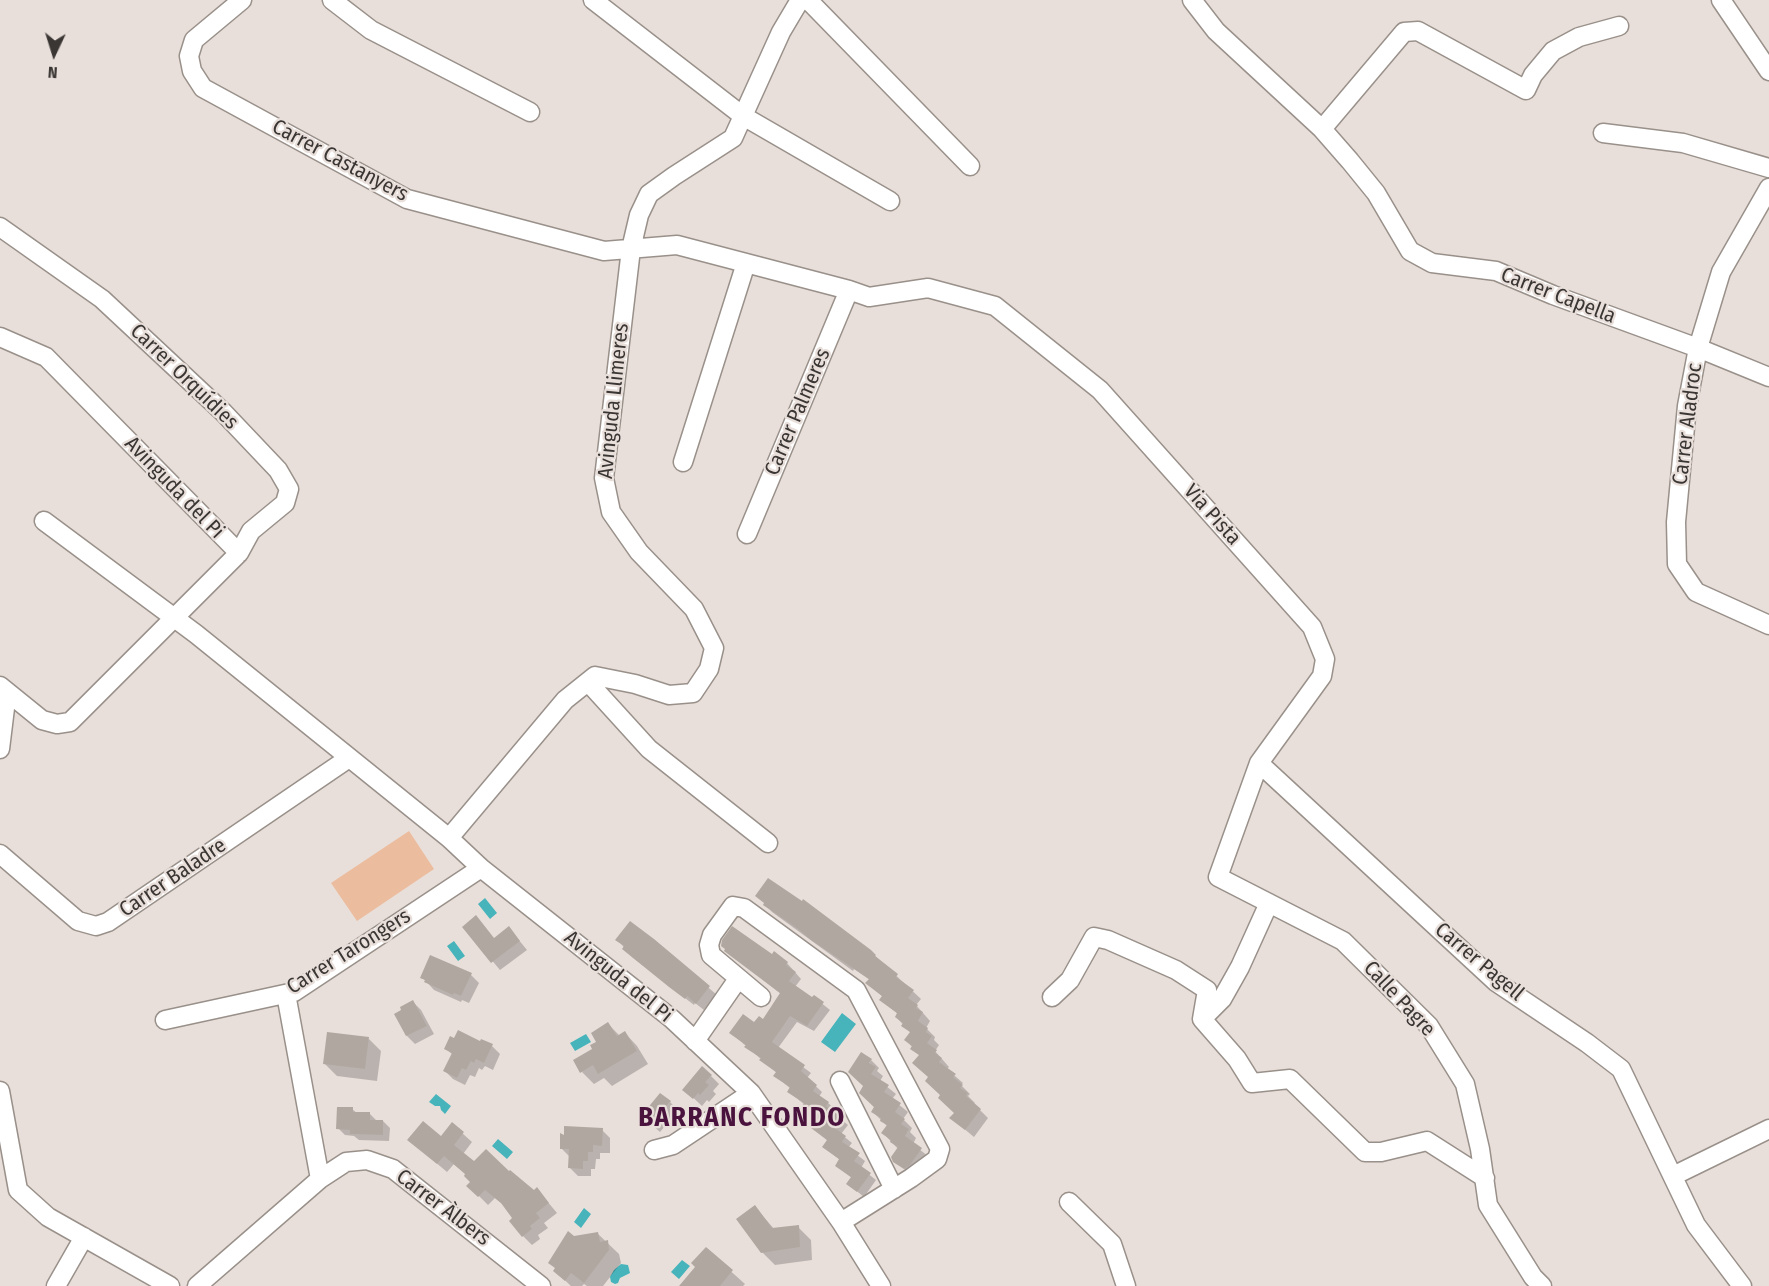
<!DOCTYPE html>
<meta charset="utf-8">
<style>
body{margin:0}
#map{position:relative;width:1769px;height:1286px;overflow:hidden;background:#e9dfda;font-family:"Fira Sans Condensed",sans-serif}
canvas{display:block}
.north{position:absolute;left:24px;top:24px;width:60px;height:60px;-webkit-text-stroke:4px #e9dfda;paint-order:stroke;rotate:184deg;font-size:16px;font-weight:700;line-height:24px;text-align:center;color:#3a3634}
.north::after{content:'';display:block;margin:auto;width:21px;height:27px;background:#3a3634;clip-path:polygon(50% 0,100% 100%,50% 72%,0 100%)}
</style>
<div id="map">
<canvas width="1769" height="1286"></canvas>
<div class="north">N</div>
</div>
<script>
const ctx = document.querySelector('canvas').getContext('2d');
ctx.lineJoin = 'round';
function paint(path, color) { ctx.fillStyle = color; ctx.fill(path, 'evenodd'); }
const toPath = rows => new Path2D(rows.map(r => 'M' + r).join(''));
function strokePath(path, color, width, dash) { ctx.strokeStyle = color; ctx.lineWidth = width; ctx.lineCap = dash ? 'butt' : 'round'; ctx.setLineDash(dash || []); ctx.stroke(path); }
function label(font, color, halo, rows, align = 'center') {
  ctx.font = font + ' "Fira Sans Condensed",sans-serif'; ctx.lineWidth = 4.5; ctx.setLineDash([]); ctx.textBaseline = 'middle'; ctx.strokeStyle = halo; ctx.fillStyle = color; for (const [text, x, y, turn = 0] of rows) {
    ctx.save(); ctx.translate(x, y); ctx.rotate((+turn || 0) * Math.PI / 180); ctx.textAlign = isNaN(turn) ? turn : align; if (halo) ctx.strokeText(text, 0, 0); ctx.fillText(text, 0, 0); ctx.restore();
  }
}
const green = toPath([
 [409,831,434,869,357,921,331,883]
]);
const water = toPath([
 [485,898,497,913,490,919,478,904],
 [454,941,465,956,458,961,447,946],
 [842,1013,856,1024,835,1052,821,1042],
 [586,1034,591,1042,575,1051,570,1043],
 [436,1094,451,1106,445,1114,441,1110,440,1106,435,1106,429,1102],
 [498,1139,513,1152,507,1159,492,1146],
 [584,1208,591,1214,581,1228,574,1222],
 [682,1260,690,1266,679,1279,671,1272],
 [621,1264,628,1265,630,1273,620,1278,618,1283,615,1284,611,1282,610,1277,614,1270]
]);
const shadow = toPath([
 [765,904,870,951,921,999,916,1005,930,1021,926,1028,935,1037,934,1040,939,1045,935,1051,949,1067,947,1069,963,1083,961,1085,970,1094,968,1096,975,1103,974,1104,988,1118,974,1137,951,1118,956,1113,929,1077,920,1056,906,1040,911,1033,896,1017,898,1014,881,1000,883,997,867,983,870,980,854,969,853,971,772,912],
 [464,927,495,939,509,928,527,950,500,970],
 [617,939,653,940,717,995,704,1010,695,1003,694,1005,632,957],
 [726,951,772,956,787,963,801,979,795,987,812,999,814,997,830,1010,814,1031,797,1022,778,1048,811,1073,807,1078,822,1092,819,1097,828,1103,835,1109,832,1112,848,1125,841,1134,852,1143,848,1148,865,1161,861,1168,876,1180,864,1197,848,1184,852,1178,836,1166,840,1160,824,1147,828,1141,813,1128,817,1123,801,1110,805,1105,789,1092,791,1089,775,1076,777,1073,731,1033,763,1021,781,994],
 [471,975,479,983,469,1003,462,1000,461,1002,434,990,422,977],
 [413,1002,421,1010,434,1034,415,1044,407,1036,396,1015],
 [608,1024,620,1036,625,1033,637,1046,648,1064,612,1086,604,1078,594,1084,582,1072],
 [369,1039,381,1051,377,1081,337,1076,324,1063],
 [482,1041,492,1046,500,1054,493,1070,485,1066,482,1070,479,1068,475,1077,470,1075,465,1085,453,1079,445,1071,453,1055,446,1049,481,1043],
 [871,1060,879,1068,877,1071,883,1076,880,1081,896,1094,892,1099,908,1112,903,1119,912,1128,910,1132,916,1138,913,1144,929,1157,913,1176,894,1161,898,1149,883,1133,888,1127,873,1112,875,1108,861,1093,865,1086,858,1080],
 [711,1076,719,1084,713,1091,716,1094,709,1102,707,1100,702,1106,684,1089],
 [670,1102,678,1110,671,1118,674,1121,668,1128,665,1126,660,1132,651,1124],
 [352,1109,357,1113,370,1114,377,1121,383,1121,390,1128,389,1141,359,1140,354,1136,345,1135,338,1128],
 [452,1124,472,1142,463,1154,474,1163,509,1173,534,1191,537,1189,557,1213,544,1223,548,1228,538,1235,540,1239,532,1245,523,1236,515,1218,505,1206,495,1198,488,1205,469,1186,472,1182,467,1175,454,1164,447,1172,409,1140,441,1138],
 [602,1130,610,1138,610,1153,600,1153,600,1159,596,1159,595,1169,591,1169,591,1176,578,1176,570,1168,570,1157,561,1148],
 [755,1207,775,1230,798,1227,811,1240,812,1260,775,1265,762,1252],
 [597,1233,619,1254,621,1263,603,1286,587,1286,584,1284,582,1286,571,1286,555,1271,574,1237],
 [706,1249,745,1284,743,1286,681,1286,697,1267]
]);
const building = toPath([
 [768,878,802,901,803,899,871,950,876,955,875,956,898,974,896,977,914,990,908,998,918,1005,916,1008,923,1012,918,1021,928,1028,926,1032,932,1036,927,1043,937,1050,935,1053,942,1058,939,1062,956,1074,953,1077,963,1085,960,1088,968,1093,966,1096,981,1109,965,1130,949,1118,954,1113,938,1098,940,1095,925,1081,928,1077,912,1063,919,1055,910,1049,912,1046,904,1040,910,1032,901,1026,903,1023,895,1017,897,1013,879,1000,882,996,865,983,869,979,811,940,798,929,763,905,764,903,755,896],
 [476,915,494,938,509,926,520,941,491,963,462,927],
 [630,921,654,939,710,986,696,1004,687,996,685,999,669,987,622,949,624,946,615,940],
 [732,926,772,954,774,951,788,962,786,965,796,972,789,981,812,997,814,995,824,1002,807,1026,790,1016,772,1042,805,1065,801,1071,817,1085,813,1091,829,1102,826,1106,842,1117,835,1128,846,1136,842,1142,860,1153,854,1161,871,1173,857,1192,846,1184,851,1177,835,1166,839,1159,822,1147,827,1140,811,1128,816,1121,799,1110,804,1103,787,1092,790,1087,773,1076,776,1072,759,1060,761,1058,744,1047,746,1045,729,1033,743,1014,754,1022,759,1016,763,1019,780,993,724,951,725,949,721,946,722,940],
 [430,955,472,973,461,996,454,993,453,995,424,982,425,980,420,978],
 [413,1000,427,1026,406,1036,394,1014,401,1010,400,1007],
 [608,1022,617,1036,625,1031,637,1051,598,1074,593,1065,580,1073,573,1060,592,1049,590,1045,596,1042,591,1033],
 [458,1030,480,1041,481,1039,493,1044,484,1063,476,1059,474,1063,471,1061,466,1070,462,1068,457,1078,443,1071,452,1053,444,1049,450,1036,454,1038],
 [327,1032,369,1037,365,1069,323,1064],
 [861,1052,872,1059,869,1063,876,1067,871,1074,889,1085,884,1092,901,1103,895,1112,905,1119,901,1124,909,1129,905,1136,922,1148,910,1165,904,1169,893,1162,891,1157,898,1147,890,1142,891,1140,881,1133,887,1125,880,1121,881,1118,871,1112,874,1107,859,1093,863,1086,848,1072],
 [702,1066,712,1075,705,1082,709,1085,700,1095,698,1093,693,1099,682,1090],
 [660,1093,671,1101,664,1109,667,1112,660,1121,657,1119,651,1125,641,1116],
 [337,1107,353,1107,353,1112,370,1112,370,1120,383,1120,383,1135,350,1134,350,1130,336,1129],
 [423,1121,441,1136,452,1122,464,1132,454,1145,474,1161,486,1149,509,1171,510,1170,534,1190,537,1187,549,1203,536,1213,540,1218,530,1226,532,1229,522,1237,509,1221,512,1218,501,1203,485,1190,478,1197,466,1186,470,1182,464,1176,465,1174,444,1156,437,1164,407,1140],
 [564,1126,603,1128,602,1146,593,1145,593,1152,588,1152,588,1161,583,1161,583,1169,568,1168,569,1149,560,1149,560,1133,564,1135],
 [755,1205,772,1228,799,1225,800,1247,761,1253,736,1219],
 [568,1231,574,1236,598,1232,600,1242,608,1240,609,1250,584,1283,571,1273,565,1281,553,1271,555,1268,548,1263],
 [706,1247,733,1270,720,1286,679,1286,695,1267,691,1263]
]);
const minor = toPath([
 [242,0,194,40,189,56,192,71,203,88,407,199,604,251,677,245,849,290,869,297,928,288,995,306,1100,390,1312,627,1325,659,1322,676,1259,763,1218,877,1343,941,1429,1026,1465,1084,1480,1149,1488,1205,1533,1277,1542,1286],
 [332,0,371,30,530,112],
 [593,0,743,116,890,201],
 [808,0,970,166],
 [1192,0,1216,31,1322,129,1350,161,1376,193,1410,251,1432,263,1496,271,1553,295,1698,348,1769,377],
 [1721,0,1769,71],
 [1322,129,1404,32,1418,31,1526,90,1533,75,1553,51,1579,37,1619,26],
 [1603,133,1683,143,1769,168],
 [1769,188,1721,272,1698,348,1687,406,1676,522,1677,564,1696,592,1769,625],
 [0,227,102,299,223,412,278,470,289,489,285,503,251,531,239,553],
 [0,337,46,357,239,553,70,722,57,724,42,720,0,686],
 [683,462,746,263],
 [44,521,196,634,449,838,481,868,294,992,165,1020],
 [747,534,849,290],
 [588,682,649,749,768,843],
 [0,749,7,692],
 [1259,763,1496,982,1587,1043,1621,1069,1696,1225,1742,1286],
 [449,838,565,700,595,676,635,684,669,695,693,693,709,669,714,648,694,609,639,552,611,512,604,478,631,249,639,215,649,194,674,176,733,138,781,32,800,0],
 [0,854,78,921,96,926,108,922,349,758],
 [481,868,672,1019,751,1093,841,1222,881,1286],
 [286,994,320,1179],
 [761,997,711,955,709,945,712,935,733,906,744,908,856,990,940,1149,937,1159,911,1178,841,1222],
 [1052,997,1070,980,1094,937,1108,940,1176,970,1207,990,1202,1019,1237,1059,1252,1083,1290,1079,1365,1152,1381,1152,1427,1141,1485,1178],
 [1202,1019,1222,999,1240,967,1269,903],
 [695,1041,738,979],
 [840,1081,894,1189],
 [0,1091,18,1190,48,1217,170,1286],
 [654,1150,673,1145,751,1093],
 [1673,1176,1769,1129],
 [1069,1202,1112,1244,1126,1286],
 [56,1286,84,1237],
 [197,1286,320,1179,346,1162,367,1160,393,1169,541,1286]
]);
const streetNames = [
 ["Carrer Castanyers",340,161,28],
 ["Carrer Capella",1558,296,21],
 ["Carrer Orquídies",184,377,44],
 ["Avinguda Llimeres",614,401,-84],
 ["Carrer Palmeres",798,412,-67],
 ["Carrer Aladroc",1688,424,-83],
 ["Avinguda del Pi",174,488,46],
 ["Via Pista",1212,515,48],
 ["Carrer Baladre",173,878,-34],
 ["Carrer Tarongers",349,952,-32],
 ["Carrer Pagell",1479,962,40],
 ["Avinguda del Pi",618,977,39],
 ["Calle Pagre",1399,999,47],
 ["Carrer Àlbers",443,1208,37]
];
const districtNames = [
 ["BARRANC FONDO",742,1118]
];
paint(green, '#ebbc9e');
paint(water, '#47b4bb');
paint(shadow, '#0003');
paint(building, '#b0a7a1');
strokePath(minor, '#99908a', 21);
strokePath(minor, '#fff', 18);
label('21px', '#3a3634', '#e9dfda', streetNames);
ctx.letterSpacing = '1.5px';
label('bold 27px', '#4a133e', '#e9dfda', districtNames);
ctx.letterSpacing = '0px';
</script>
